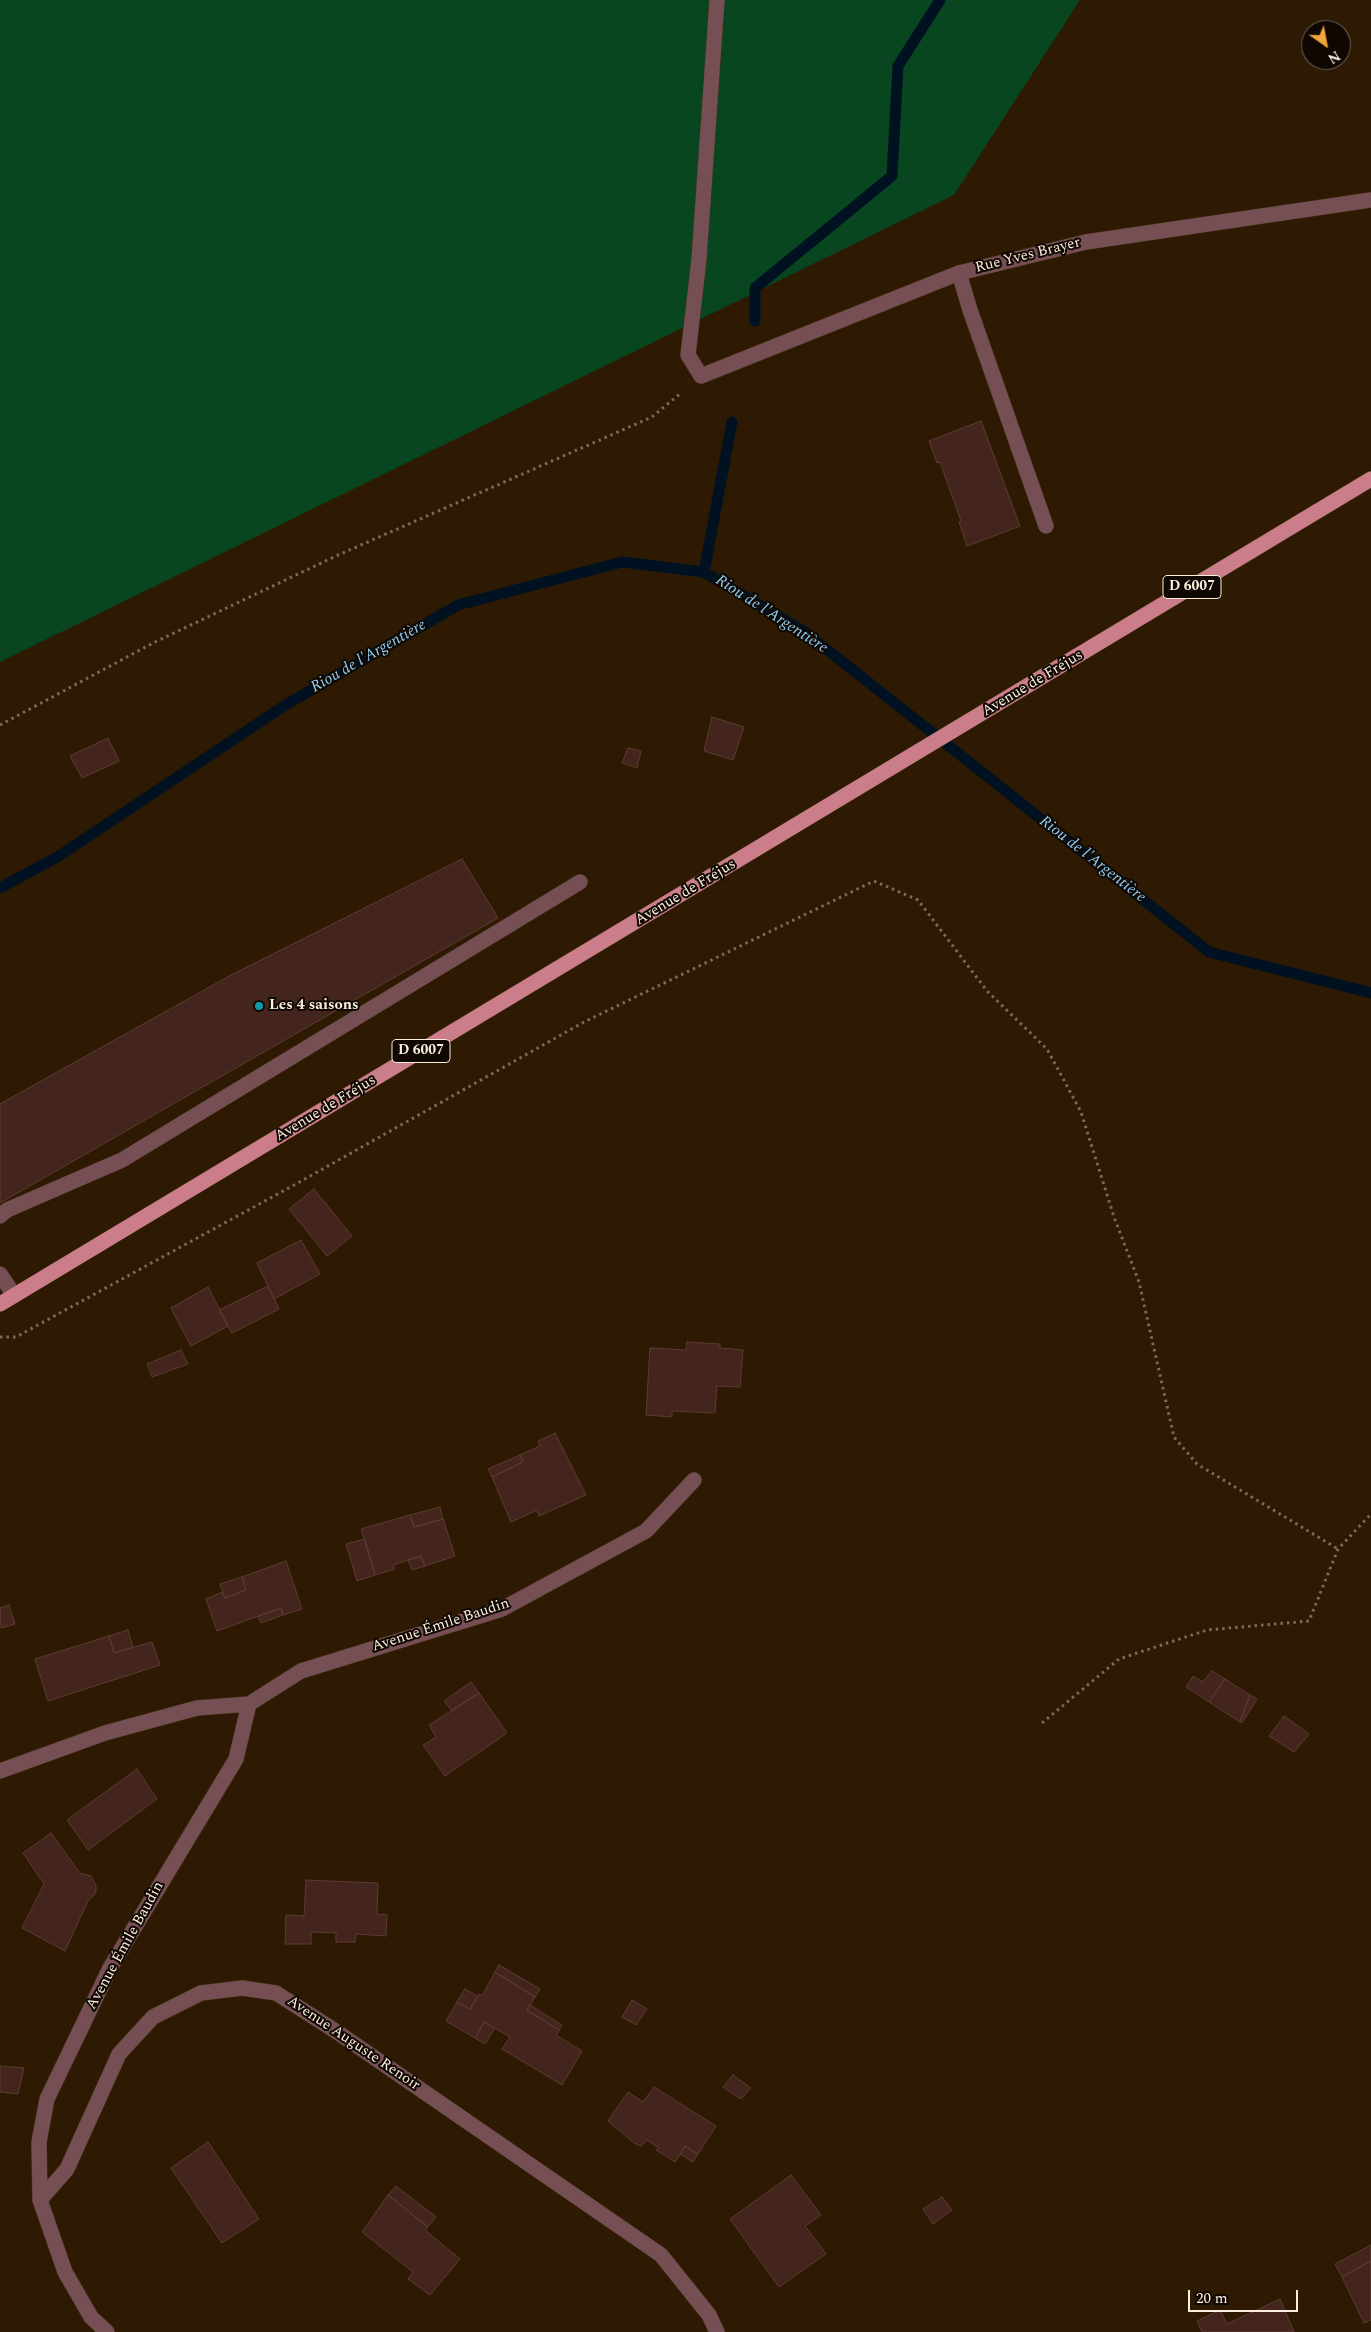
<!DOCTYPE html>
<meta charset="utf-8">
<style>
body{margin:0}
#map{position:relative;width:1371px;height:2332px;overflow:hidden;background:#2e1a02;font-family:Spectral,serif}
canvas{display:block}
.north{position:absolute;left:1301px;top:20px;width:50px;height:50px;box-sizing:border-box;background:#0f0701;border:1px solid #6e635a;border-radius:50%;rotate:147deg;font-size:14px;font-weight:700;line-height:20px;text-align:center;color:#fceedf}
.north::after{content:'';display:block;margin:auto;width:18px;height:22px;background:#efa73d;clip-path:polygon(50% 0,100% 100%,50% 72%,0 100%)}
.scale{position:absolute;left:1188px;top:2290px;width:110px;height:22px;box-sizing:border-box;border:2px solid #fceedf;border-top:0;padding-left:6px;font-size:15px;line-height:18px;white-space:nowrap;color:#fceedf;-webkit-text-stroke:4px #0f0701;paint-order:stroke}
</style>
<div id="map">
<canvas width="1371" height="2332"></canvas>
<div class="north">N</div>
<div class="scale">20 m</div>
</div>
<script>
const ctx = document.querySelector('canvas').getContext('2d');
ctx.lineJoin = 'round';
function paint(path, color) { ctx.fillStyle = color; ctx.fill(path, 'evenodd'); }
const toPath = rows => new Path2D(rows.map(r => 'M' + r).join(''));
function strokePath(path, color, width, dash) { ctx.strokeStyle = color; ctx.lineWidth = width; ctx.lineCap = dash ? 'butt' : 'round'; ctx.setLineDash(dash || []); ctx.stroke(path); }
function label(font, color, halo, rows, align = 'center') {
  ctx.font = font + ' Spectral,serif'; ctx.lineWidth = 4; ctx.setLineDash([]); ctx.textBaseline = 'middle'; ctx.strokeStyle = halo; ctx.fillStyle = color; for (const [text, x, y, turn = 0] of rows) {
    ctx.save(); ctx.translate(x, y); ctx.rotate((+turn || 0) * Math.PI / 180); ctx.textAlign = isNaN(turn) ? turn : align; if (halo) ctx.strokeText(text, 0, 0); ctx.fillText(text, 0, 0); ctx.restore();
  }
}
const green = toPath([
 [0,0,1080,0,954,195,0,662]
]);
const stream = toPath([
 [755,321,755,288,892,176,898,66,940,0],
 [704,572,732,422],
 [0,888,59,856,287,704,458,605,622,562,704,572,805,632,1209,952,1371,993]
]);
const building = toPath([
 [981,421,1020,526,967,546,959,522,961,521,940,462,937,463,929,441,981,421],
 [712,717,744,727,733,760,704,751,712,717],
 [108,738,119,761,82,778,70,756,108,738],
 [628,748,641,751,637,768,622,763,628,748],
 [462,859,498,918,0,1203,0,1104,231,975,462,859],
 [314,1189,352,1236,327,1256,289,1209,314,1189],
 [301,1240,320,1274,274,1299,257,1263,301,1240],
 [268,1286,279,1309,232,1333,219,1310,268,1286],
 [208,1287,228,1326,191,1346,171,1308,208,1287],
 [687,1342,720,1344,720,1348,743,1350,740,1387,717,1386,715,1413,672,1411,672,1417,646,1415,650,1348,686,1350,687,1342],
 [181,1350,188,1364,152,1377,147,1364,181,1350],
 [555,1433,586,1495,539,1516,537,1510,511,1522,492,1477,523,1462,520,1455,540,1446,538,1441,555,1433],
 [520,1455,523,1462,492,1477,488,1469,520,1455],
 [440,1507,443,1519,414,1527,410,1515,440,1507],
 [410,1515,414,1527,443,1519,455,1556,425,1566,421,1556,393,1565,395,1569,375,1575,361,1529,410,1515],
 [365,1539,375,1575,357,1581,346,1544,365,1539],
 [421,1556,425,1566,412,1570,408,1560,421,1556],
 [286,1561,302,1609,283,1615,281,1608,217,1631,206,1599,222,1592,225,1598,246,1590,242,1577,286,1561],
 [242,1577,246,1590,225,1598,220,1584,242,1577],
 [9,1605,15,1624,1,1628,0,1608,9,1605],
 [281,1608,283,1615,261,1623,258,1616,281,1608],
 [128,1630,133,1647,114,1653,109,1636,128,1630],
 [109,1636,114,1653,152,1642,160,1665,48,1701,35,1659,109,1636],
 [1212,1671,1225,1679,1209,1702,1186,1687,1193,1676,1203,1682,1212,1671],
 [1225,1679,1250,1695,1240,1722,1209,1702,1225,1679],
 [471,1682,479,1693,452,1711,444,1701,471,1682],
 [479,1693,507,1733,445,1776,423,1745,436,1737,429,1725,479,1693],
 [1250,1695,1257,1699,1242,1723,1240,1722,1250,1695],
 [1284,1716,1309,1734,1294,1752,1269,1736,1284,1716],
 [137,1769,157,1799,88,1850,67,1820,137,1769],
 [51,1833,80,1873,91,1876,96,1886,96,1893,88,1901,65,1951,22,1928,44,1884,23,1853,51,1833],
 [306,1880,378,1883,377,1914,387,1915,386,1936,356,1934,355,1942,336,1942,336,1933,311,1932,311,1944,285,1944,286,1915,304,1916,306,1880],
 [499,1965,540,1989,535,1997,495,1972,499,1965],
 [495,1972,535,1997,527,2010,559,2030,556,2035,582,2051,562,2085,502,2049,510,2037,484,2022,475,2038,446,2021,457,2002,470,2009,479,1994,482,1996,495,1972],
 [465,1989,478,1996,470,2009,457,2002,465,1989],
 [632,2000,647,2009,636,2025,622,2017,632,2000],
 [530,2005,562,2025,559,2030,527,2010,530,2005],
 [484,2022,495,2028,485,2044,475,2038,484,2022],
 [0,2066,24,2068,18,2094,0,2092,0,2066],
 [733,2075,751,2088,741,2099,723,2087,733,2075],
 [654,2087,716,2126,698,2154,685,2146,675,2162,656,2150,659,2148,647,2140,641,2146,634,2143,608,2121,628,2092,643,2102,654,2087],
 [208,2142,259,2219,222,2243,171,2168,208,2142],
 [685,2146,698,2154,693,2162,680,2154,685,2146],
 [791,2175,821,2215,805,2226,826,2254,779,2287,730,2219,791,2175],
 [396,2186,436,2217,428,2227,388,2195,396,2186],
 [388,2195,428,2227,425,2230,460,2259,430,2295,408,2279,413,2272,362,2232,388,2195],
 [942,2197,952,2210,933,2224,923,2209,942,2197],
 [1371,2245,1371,2261,1342,2277,1335,2264,1371,2245],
 [1371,2261,1371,2320,1364,2323,1342,2277,1371,2261],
 [1280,2299,1294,2332,1202,2332,1197,2321,1220,2310,1227,2324,1280,2299]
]);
const path = toPath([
 [0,725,155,642,336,556,652,417,681,393],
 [0,1337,16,1337,296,1184,584,1022,874,881,918,900,987,991,1047,1049,1081,1112,1114,1217,1139,1282,1174,1437,1197,1464,1338,1549],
 [1042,1723,1119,1659,1207,1630,1309,1621,1338,1549,1371,1514]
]);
const lane = toPath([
 [959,273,970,310,1046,526],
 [0,1216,7,1210,122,1160,580,882],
 [0,1274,14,1295]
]);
const street = toPath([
 [717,0,699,259,688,355,701,376,959,273,1086,242,1371,200],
 [0,1771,105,1733,197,1708,249,1704],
 [40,2200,67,2169,119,2054,153,2017,201,1993,242,1988,276,1993,337,2032,661,2255,709,2315,717,2332],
 [107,2332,91,2317,65,2272,40,2200,39,2142,47,2099,110,1968,236,1759,249,1704,301,1671,502,1609,646,1531,694,1480]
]);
const primary = toPath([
 [0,1304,1371,479]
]);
const markers = [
 [259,1006,5,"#0f9aa8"]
];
const shields = [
 [1192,587,58],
 [421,1051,58]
];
const shieldNames = [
 ["D 6007",1192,587],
 ["D 6007",421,1051]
];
const streetNames = [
 ["Rue Yves Brayer",1028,256,-14],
 ["Avenue de Fréjus",1033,684,-31],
 ["Avenue de Fréjus",686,893,-31],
 ["Avenue de Fréjus",326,1109,-31],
 ["Avenue Émile Baudin",441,1626,-18],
 ["Avenue Émile Baudin",126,1946,-61],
 ["Avenue Auguste Renoir",353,2044,34]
];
const poiNames = [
 ["Les 4 saisons",269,1006]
];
const waterNames = [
 ["Riou de l'Argentière",771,615,33],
 ["Riou de l'Argentière",369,657,-30],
 ["Riou de l'Argentière",1092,860,38]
];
paint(green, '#07461e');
strokePath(stream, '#001221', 11);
paint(building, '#44251d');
strokePath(building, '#5c3c32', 1);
strokePath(lane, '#4b3821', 16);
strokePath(street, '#4b3821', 16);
strokePath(primary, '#4b3821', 16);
strokePath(path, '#7d6b57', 3, [2.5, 4]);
strokePath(lane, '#754f54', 15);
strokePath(street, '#754f54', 15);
strokePath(primary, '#cb7e89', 15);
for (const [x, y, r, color] of markers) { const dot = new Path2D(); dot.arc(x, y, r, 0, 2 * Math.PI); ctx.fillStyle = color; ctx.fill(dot); strokePath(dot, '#0f0701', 2); }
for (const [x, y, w] of shields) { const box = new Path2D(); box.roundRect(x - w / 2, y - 11.5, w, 23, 4); ctx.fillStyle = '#0f0701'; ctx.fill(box); strokePath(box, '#fceedf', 1); }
label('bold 14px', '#fceedf', null, shieldNames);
label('15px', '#fceedf', '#0f0701', streetNames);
label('bold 15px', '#fceedf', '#0f0701', poiNames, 'left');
label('italic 16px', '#90d0f8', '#0f0701', waterNames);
</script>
